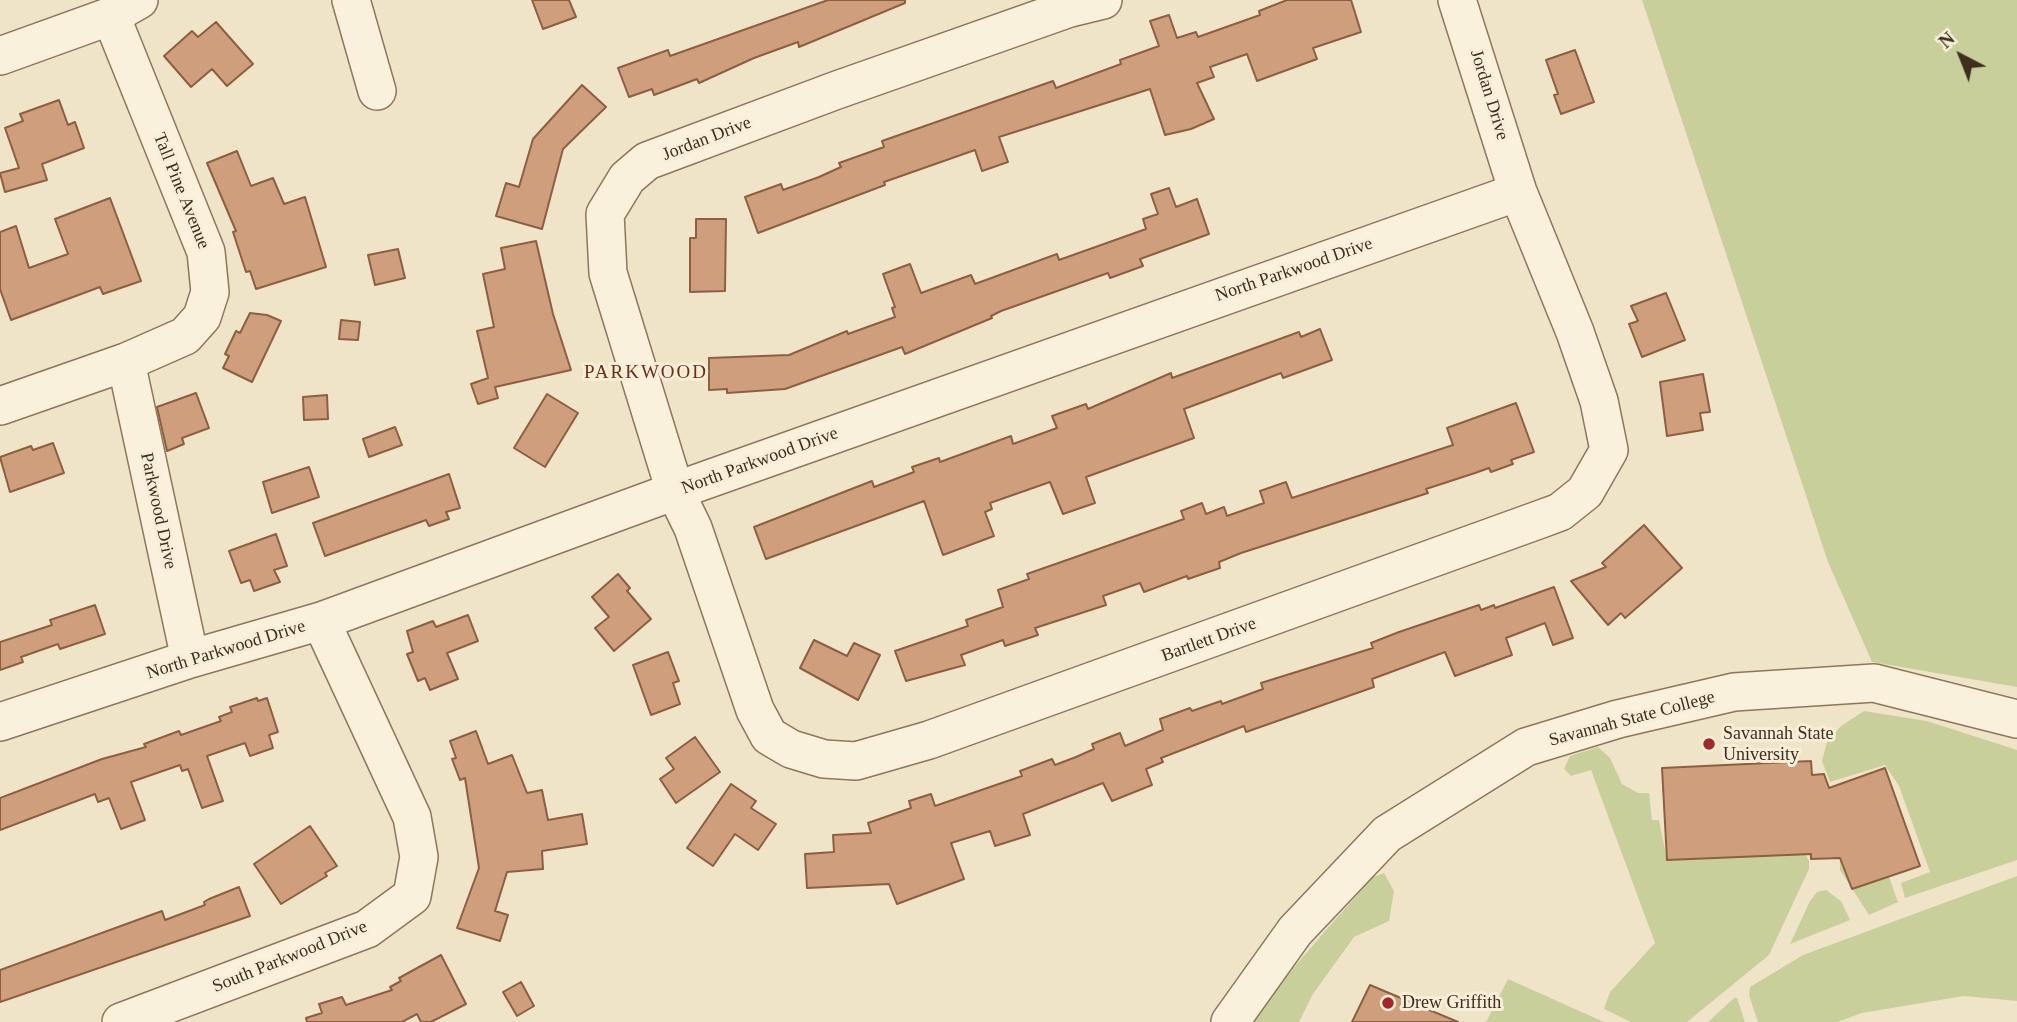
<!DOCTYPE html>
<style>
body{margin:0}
#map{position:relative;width:2017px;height:1022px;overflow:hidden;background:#f0e4c8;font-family:"Times New Roman",serif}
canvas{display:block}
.north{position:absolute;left:1926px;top:21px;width:70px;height:70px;-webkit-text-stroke:5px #f7eed8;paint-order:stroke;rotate:318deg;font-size:19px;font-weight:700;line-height:28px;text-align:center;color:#3d2e20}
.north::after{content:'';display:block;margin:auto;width:24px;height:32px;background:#3d2e20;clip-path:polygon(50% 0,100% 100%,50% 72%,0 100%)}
</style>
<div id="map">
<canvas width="2017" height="1022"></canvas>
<div class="north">N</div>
</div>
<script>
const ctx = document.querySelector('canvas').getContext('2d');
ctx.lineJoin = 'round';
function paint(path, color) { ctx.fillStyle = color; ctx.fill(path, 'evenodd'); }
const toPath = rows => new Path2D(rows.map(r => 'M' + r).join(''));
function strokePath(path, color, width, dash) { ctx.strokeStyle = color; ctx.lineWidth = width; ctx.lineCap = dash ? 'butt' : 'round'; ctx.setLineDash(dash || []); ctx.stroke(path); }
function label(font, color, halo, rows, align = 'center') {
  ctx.font = font + ' "Times New Roman",serif'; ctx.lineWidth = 6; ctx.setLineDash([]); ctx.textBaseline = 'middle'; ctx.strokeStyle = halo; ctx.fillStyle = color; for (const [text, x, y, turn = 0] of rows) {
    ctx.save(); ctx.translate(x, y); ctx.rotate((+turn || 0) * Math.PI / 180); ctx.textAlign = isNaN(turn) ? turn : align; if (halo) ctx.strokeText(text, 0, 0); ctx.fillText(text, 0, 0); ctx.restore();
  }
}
const green = toPath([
 [1642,0,2017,0,2017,687,1872,662,1828,562],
 [1864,711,1927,721,2017,750,2017,860,1905,898,1901,883,1930,872,1899,786,1885,765,1830,782,1822,761,1827,742,1841,726],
 [1598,747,1610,758,1622,784,1638,793,1649,793,1652,820,1659,820,1667,860,1805,854,1809,861,1809,869,1769,955,1687,1022,1631,1022,1604,1009,1610,992,1655,943,1591,770,1571,776,1564,769,1570,756],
 [1840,858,1852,889,1889,877,1898,902,1869,915,1840,870],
 [1384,873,1394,891,1389,921,1354,937,1313,994,1299,1022,1254,1022,1266,1000,1326,930,1373,877],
 [2017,876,2017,1001,1964,996,1862,1013,1837,1022,1758,1022,1749,995,1750,987,1803,955],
 [1826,890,1841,901,1850,920,1790,944,1810,901,1817,892],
 [1508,979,1604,1022,1486,1022],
 [1734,998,1737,998,1745,1022,1708,1022]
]);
const building = toPath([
 [532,0,569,0,576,17,543,29,532,0],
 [828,0,905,0,905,3,799,47,798,42,754,58,699,83,697,79,654,95,652,89,629,97,618,68,668,50,670,56,828,0],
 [1287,0,1351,0,1361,32,1313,48,1317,59,1257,81,1247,54,1210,67,1214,77,1197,83,1214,119,1191,129,1165,135,1150,89,999,137,1008,162,982,171,975,150,884,182,885,185,758,233,745,197,781,184,783,190,819,177,841,167,839,163,884,147,882,141,942,120,1053,81,1056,88,1121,64,1120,60,1159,46,1150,21,1169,15,1177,38,1196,32,1198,37,1260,15,1259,11,1287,0],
 [216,22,253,64,227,86,212,69,191,87,164,56,192,31,198,37,216,22],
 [1575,50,1594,102,1561,114,1554,95,1558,94,1546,60,1575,50],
 [582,85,606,107,563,149,542,229,496,216,506,183,519,187,533,139,582,85],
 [59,100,68,125,75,122,84,148,42,164,47,180,5,192,0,173,19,168,5,128,23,121,20,114,59,100],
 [237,151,251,186,273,178,284,204,305,197,326,267,256,289,250,271,246,272,233,232,236,231,207,163,237,151],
 [1169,188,1176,207,1197,199,1209,234,1140,259,1143,266,1110,278,1108,273,1001,311,991,316,992,318,905,354,902,347,785,389,727,393,727,389,709,390,709,358,789,355,847,331,848,334,895,317,892,308,895,307,883,274,910,264,921,293,971,275,975,284,1057,254,1059,260,1146,229,1143,219,1158,214,1151,194,1169,188],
 [110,198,141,281,103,294,100,287,11,320,0,289,0,232,16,226,29,268,68,254,55,219,110,198],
 [696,219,726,219,725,291,690,292,690,238,696,238,696,219],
 [536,241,553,314,571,370,495,387,498,398,478,404,471,384,488,378,477,331,494,327,483,274,505,269,501,248,536,241],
 [398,249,405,278,375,285,368,255,398,249],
 [1666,293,1685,340,1642,357,1629,324,1638,321,1631,306,1666,293],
 [250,313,267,315,281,321,252,382,223,368,229,356,225,354,236,331,240,333,250,313],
 [341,320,360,322,358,340,339,339,341,320],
 [1320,329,1332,360,1283,378,1281,373,1184,409,1194,438,1086,477,1095,503,1063,514,1050,482,990,503,992,509,985,512,994,536,943,555,924,501,766,559,754,527,872,481,874,487,914,472,912,467,939,458,940,462,1011,436,1013,444,1057,428,1052,416,1086,404,1088,409,1171,373,1172,378,1299,332,1301,337,1320,329],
 [1703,374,1710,412,1700,413,1703,430,1667,436,1660,382,1703,374],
 [196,393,209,428,182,438,184,444,167,451,157,407,196,393],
 [547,394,578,413,545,467,514,448,547,394],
 [327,395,328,419,304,420,303,397,327,395],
 [1516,403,1534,452,1511,460,1513,464,1491,472,1489,468,1475,473,1426,489,1428,493,1241,553,1219,562,1220,568,1188,579,1187,576,1144,592,1140,583,1103,596,1106,605,1035,628,1038,635,1005,646,1003,640,961,655,965,665,906,681,895,651,968,626,966,620,1003,607,998,590,1029,579,1027,574,1184,519,1181,511,1202,503,1206,514,1224,507,1227,516,1264,503,1260,491,1286,482,1292,498,1453,445,1447,428,1516,403],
 [395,427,402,445,369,457,363,439,395,427],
 [53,443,64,473,10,492,0,457,31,446,33,450,53,443],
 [309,467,319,497,272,513,263,482,309,467],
 [449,474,460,508,446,512,449,519,429,526,426,520,325,556,313,523,449,474],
 [1644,525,1682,568,1625,618,1621,613,1608,625,1571,581,1606,567,1602,563,1644,525],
 [276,534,287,566,274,570,280,582,254,591,250,580,241,583,229,551,276,534],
 [618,574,630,588,627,591,651,619,614,651,595,628,609,617,592,597,618,574],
 [1554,587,1573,638,1553,645,1545,623,1506,638,1512,655,1455,676,1445,652,1372,679,1374,687,1246,732,1244,726,1161,758,1163,762,1146,769,1152,785,1112,801,1103,783,1023,814,1030,835,995,846,990,831,951,843,964,879,897,904,889,884,807,888,805,854,834,852,833,835,871,833,868,823,911,808,909,801,931,794,935,806,1022,776,1020,771,1052,759,1055,765,1076,757,1094,749,1092,744,1120,733,1125,746,1163,730,1160,719,1190,708,1192,711,1221,701,1222,704,1263,689,1261,683,1373,648,1371,643,1399,632,1479,605,1481,610,1494,605,1495,608,1554,587],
 [95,605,105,634,60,649,58,644,21,657,23,662,0,670,0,642,52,625,50,620,95,605],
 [468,615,478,641,447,653,458,679,430,690,425,678,418,681,407,654,413,652,407,631,433,621,436,627,468,615],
 [814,640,847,656,854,643,880,655,858,700,800,668,814,640],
 [668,652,679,681,673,683,680,704,651,715,633,665,668,652],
 [257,698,258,701,267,698,278,732,269,735,273,748,250,756,245,743,207,756,223,801,202,808,188,769,182,771,180,765,131,782,145,820,121,829,109,798,98,802,95,794,0,830,0,798,102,759,146,747,144,744,179,731,181,735,221,721,219,717,232,712,230,707,257,698],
 [476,731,488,764,512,755,527,793,542,790,548,820,582,814,587,844,542,851,543,869,507,872,495,911,508,915,500,941,457,928,479,868,465,778,460,780,452,759,456,758,450,741,476,731],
 [695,737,720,772,676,803,660,779,674,769,666,758,695,737],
 [1811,761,1812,775,1824,774,1829,788,1885,768,1920,866,1852,889,1840,858,1811,859,1811,854,1667,860,1662,768,1811,761],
 [731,784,756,801,751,808,776,824,758,850,735,834,713,866,687,848,731,784],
 [310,826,337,866,325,873,327,876,281,904,254,864,310,826],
 [239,887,250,916,0,1002,0,970,162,911,165,920,205,905,204,902,209,899,239,887],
 [441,955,466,1004,431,1022,421,1022,417,1014,402,1022,307,1022,306,1018,322,1013,319,1004,342,997,346,1005,392,990,390,987,401,981,399,978,441,955],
 [521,982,534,1006,517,1016,503,992,521,982],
 [1370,985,1458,1022,1352,1022,1370,985]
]);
const minor = toPath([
 [351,0,377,91],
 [1103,0,1070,8,837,90,647,161,627,178,605,214,608,273,675,491,693,528,755,710,769,736,791,749,824,759,856,761,929,740,1541,519,1560,512,1585,492,1609,450,1599,401,1575,332,1518,192,1457,0],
 [0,56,111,16,139,0],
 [126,362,190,659],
 [0,406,126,362,185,336,202,317,210,292,206,252,111,16],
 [0,722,190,659,321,621,675,491,1518,192],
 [121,1022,367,929,412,896,419,857,412,817,321,621],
 [1230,1022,1295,931,1387,834,1526,747,1618,719,1734,692,1874,683,2017,719]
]);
const markers = [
 [1709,744,7,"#9e2a2b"],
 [1388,1003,7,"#9e2a2b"]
];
const streetNames = [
 ["Jordan Drive",1489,95,73],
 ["Jordan Drive",707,139,-21],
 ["Tall Pine Avenue",181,191,68],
 ["North Parkwood Drive",1294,270,-19],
 ["North Parkwood Drive",760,461,-20],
 ["Parkwood Drive",158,511,78],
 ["Bartlett Drive",1209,640,-20],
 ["North Parkwood Drive",226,650,-17],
 ["Savannah State College",1632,719,-15],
 ["South Parkwood Drive",290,957,-22]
];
const poiNames = [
 ["Savannah State",1723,734],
 ["University",1723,755],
 ["Drew Griffith",1402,1003]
];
const neighbourhoodNames = [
 ["PARKWOOD",646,373]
];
paint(green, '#c9cf9b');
paint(building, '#cf9f7d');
strokePath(building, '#8d5f41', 2);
strokePath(minor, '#8d765c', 40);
strokePath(minor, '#faf1dc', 37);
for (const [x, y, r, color] of markers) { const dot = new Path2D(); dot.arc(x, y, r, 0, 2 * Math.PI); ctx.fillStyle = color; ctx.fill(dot); strokePath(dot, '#f7eed8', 2.5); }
label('18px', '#3d2e20', '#f7eed8', streetNames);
label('18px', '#3d2e20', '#f7eed8', poiNames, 'left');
ctx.letterSpacing = '2px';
label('19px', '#6b2e1e', '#f7eed8', neighbourhoodNames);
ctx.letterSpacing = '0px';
</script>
